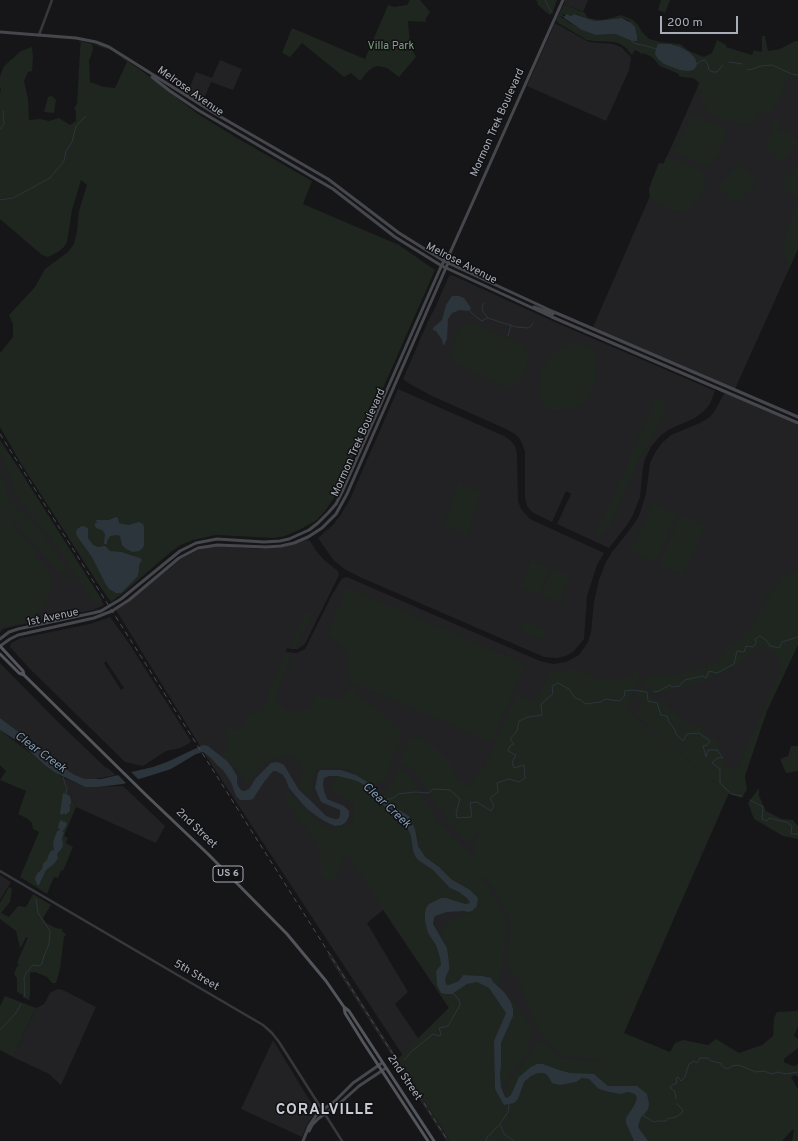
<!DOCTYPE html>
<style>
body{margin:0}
#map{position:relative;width:798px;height:1141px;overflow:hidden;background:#161618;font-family:Overpass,sans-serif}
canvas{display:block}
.scale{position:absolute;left:660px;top:16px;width:78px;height:18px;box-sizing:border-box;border:2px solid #a8adb8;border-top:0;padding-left:5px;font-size:12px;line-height:14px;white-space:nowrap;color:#a8adb8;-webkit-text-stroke:3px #111113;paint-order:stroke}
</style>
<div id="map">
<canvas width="798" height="1141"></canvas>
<div class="scale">200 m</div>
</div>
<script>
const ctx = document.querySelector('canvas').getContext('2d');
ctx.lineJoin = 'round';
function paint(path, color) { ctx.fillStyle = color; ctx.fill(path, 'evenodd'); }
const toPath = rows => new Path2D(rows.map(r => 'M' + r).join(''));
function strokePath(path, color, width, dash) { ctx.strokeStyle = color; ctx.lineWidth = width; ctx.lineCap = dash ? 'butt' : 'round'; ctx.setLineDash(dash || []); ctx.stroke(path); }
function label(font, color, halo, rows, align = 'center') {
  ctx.font = font + ' Overpass,sans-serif'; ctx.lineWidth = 3; ctx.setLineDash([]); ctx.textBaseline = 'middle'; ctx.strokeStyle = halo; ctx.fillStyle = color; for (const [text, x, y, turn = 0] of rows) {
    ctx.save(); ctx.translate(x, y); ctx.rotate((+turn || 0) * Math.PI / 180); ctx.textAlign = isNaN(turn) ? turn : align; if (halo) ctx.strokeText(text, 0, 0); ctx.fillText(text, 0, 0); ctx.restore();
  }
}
const built = toPath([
 [565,0,588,0,583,12,564,4],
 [555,23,589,42,613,44,621,47,630,56,631,58,629,70,606,121,527,86],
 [220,60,242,69,233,90,211,82,202,104,187,94,196,72,212,78],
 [771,68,798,79,798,249,735,389,593,327,650,196,649,189,659,163,663,164,665,161,703,75],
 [452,275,557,323,715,391,710,404,704,411,695,418,670,429,660,436,651,447,645,459,643,467,640,497,633,515,627,525,609,548,557,524,571,494,566,491,552,522,532,512,527,506,525,498,525,452,523,446,520,439,515,434,506,429,432,396,408,383,403,379,428,321,435,308,449,276],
 [398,389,504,436,511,441,515,446,517,454,518,501,521,509,530,519,604,553,597,565,587,596,584,639,573,652,566,656,557,658,544,657,362,578,346,570,334,561,318,538,333,525,340,516,350,499],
 [724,394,728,394,798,425,798,636,622,1037,729,1141,452,1141,402,1054,208,759,116,610,126,604,181,559,196,551,203,548,219,546,260,549,277,548,287,546,306,540,310,541,317,552,324,560,338,571,339,575,305,644,298,649,291,649,287,648,286,652,297,653,305,649,333,593,341,580,343,578,347,577,540,661,553,664,566,662,579,655,588,642,591,632,594,602,599,580,606,562,612,552,631,528,639,516,646,494,650,463,656,451,662,443,671,435,700,423,710,417,714,412],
 [383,910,449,1008,418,1038,395,1004,408,992,367,923],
 [0,441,17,468,104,605,93,610,10,627,3,629,0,632],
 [110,617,130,645,191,741,188,744,180,748,166,751,143,766,125,762,29,668,10,647,11,643,21,638,90,624],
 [106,661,124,688,121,690,104,663],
 [0,663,57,721,105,767,109,769,116,775,95,779,85,779,75,775,56,763,31,741,0,718],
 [62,777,85,787,123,786,165,826,156,843,76,807],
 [0,875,11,882,0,900],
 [330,953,332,955,450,1141,446,1141,328,956],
 [58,989,63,990,96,1007,61,1085,49,1074,13,1057,36,1008,44,1004,50,993],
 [273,1040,316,1111,307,1125,302,1137,241,1109]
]);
const green = toPath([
 [410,0,420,0,430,12,426,18,425,22,408,21,410,46,416,57,399,77,387,68,378,66,374,67,368,71,360,81,351,73,344,77,302,43,290,57,282,53,292,28,365,59,388,5,394,7,407,5],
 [535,0,557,0,552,14,550,15,547,13,537,4,538,2],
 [661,0,670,0,665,13,658,10],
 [564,4,582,12,584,12,588,18,601,20,611,18,621,15,633,20,638,25,642,32,649,39,660,42,680,44,689,51,704,57,712,53,717,40,726,45,726,47,752,55,754,50,761,52,762,51,762,36,765,36,768,51,780,49,795,41,798,41,798,79,790,76,778,102,773,112,756,114,757,117,756,118,756,119,750,125,738,126,737,119,731,122,724,120,711,115,708,111,707,107,701,106,702,90,697,89,699,83,696,80,693,78,682,77,679,76,679,74,660,66,652,57,643,53,641,55,641,53,635,50,632,55,626,48,620,44,614,42,593,41,587,40,558,23,556,20],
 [562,14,571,16,575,14,595,21,622,18,628,20,636,33,632,41,615,34,596,35,570,23,560,16],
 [80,41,102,46,110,50,92,44,93,49,89,61,90,82,104,87,115,88,127,62,115,53,117,54,142,71,198,114,237,138,312,181,303,204,399,245,435,270,337,493,325,511,317,520,299,530,285,536,274,538,216,535,193,540,181,545,172,551,123,593,111,602,97,582,20,462,0,427,0,353,13,337,13,324,9,315,35,287,45,269,68,252,74,244,77,232,79,211,87,185,81,180,72,210,67,242,64,247,58,252,48,257,42,255,0,219,0,93,1,90,0,87,0,77,3,68,3,67,21,51,32,47,33,57,32,71,28,72,24,81,28,99,29,120,40,119,49,121,59,118,70,125,76,121,76,111,74,108,77,104,80,51,81,42,78,42],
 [52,96,56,100,54,113,44,112,48,97],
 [693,114,724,128,727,132,722,146,718,154,710,162,707,163,705,166,674,152],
 [775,121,779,122,781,131,788,132,798,141,798,144,785,159,784,159,784,161,781,161,781,160,779,160,770,152,769,154,766,151,769,148,764,143,772,134,771,124],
 [667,156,702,170,703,172,707,185,692,207,686,212,684,211,683,213,670,209,658,203,655,203,650,198,649,189,653,178,659,163,663,164],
 [740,164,758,182,735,204,717,186],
 [798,164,798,195,795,198,780,183],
 [798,200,798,240,796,244,798,245,798,249,788,271,788,262,784,256,782,249,786,231],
 [472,323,475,323,525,346,528,354,526,368,522,377,515,384,508,387,505,387,454,363,451,354,452,345,454,339,461,329,468,324],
 [576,344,586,345,590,348,595,355,598,366,595,386,585,400,572,408,560,411,551,410,544,405,540,396,538,385,541,371,546,362,554,354,568,345],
 [657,396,662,398,665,410,661,421,637,463,623,494,613,522,598,538,596,535],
 [0,440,19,469,102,600,94,604,61,552,16,495,3,459,0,455],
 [0,474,3,476,5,480,8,496,13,503,38,527,57,554,63,564,77,581,71,579,55,567,43,555,43,552,0,507],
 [458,483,482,492,467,534,443,525],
 [653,503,677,514,655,562,631,552],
 [0,510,12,522,17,528,16,529,39,551,34,556,38,560,40,559,45,565,49,571,51,578,52,587,50,594,45,604,30,619,23,623,15,625,4,625,0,624],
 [681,516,705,526,683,575,659,564],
 [533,560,549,567,550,569,545,580,543,581,544,582,539,593,537,594,522,587,521,585,525,574,527,573,526,572,531,561],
 [554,569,570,577,570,578,565,589,563,590,564,591,561,600,557,602,542,596,541,594,546,583,547,582,547,581,552,570],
 [798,570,798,645,767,711,745,776,747,790,741,798,728,793,624,1033,670,1052,675,1043,683,1040,708,1045,716,1039,739,1053,762,1045,773,1036,774,1018,777,1012,797,1011,798,1009,798,1026,794,1036,798,1039,798,1048,784,1059,784,1062,793,1066,796,1066,798,1063,798,1077,795,1075,791,1077,798,1089,798,1141,792,1141,794,1130,792,1130,782,1141,648,1141,638,1127,641,1117,646,1112,647,1095,608,1086,594,1074,570,1073,559,1070,543,1064,519,1077,511,1095,507,1095,506,1087,530,1056,538,1039,558,1057,598,1062,600,1058,566,1056,557,1053,550,1045,537,1028,517,976,513,972,510,970,508,967,507,951,511,926,509,918,497,893,490,884,481,876,480,879,489,888,506,920,507,934,503,950,502,971,500,980,496,985,482,976,463,975,459,981,449,985,447,985,445,981,446,976,449,970,449,963,447,948,443,940,442,931,444,926,450,921,472,911,477,906,478,898,470,890,451,879,439,867,425,857,418,846,415,829,409,816,407,813,396,809,382,796,395,778,399,767,409,775,438,823,449,833,470,855,476,857,473,849,473,845,483,828,479,829,467,845,413,771,401,760,410,738,418,736,431,744,452,765,458,780,470,787,476,777,483,770,516,696,535,700,541,691,549,673,577,669,601,680,622,680,641,669,626,711,619,710,630,713,637,718,716,784,715,782,640,718,637,713,638,708,642,708,644,703,635,697,638,689,643,688,654,698,663,703,688,724,700,727,717,741,724,765,734,770,739,764,779,674,780,666,779,661,773,651,763,647,756,648,736,666,707,680,688,687,655,694,642,682,647,676,667,676,693,671,717,662,729,647,748,633,765,602,782,577],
 [347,587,525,664,491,742,351,682,348,678,348,658,346,652,342,647,327,634],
 [306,612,313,615,296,646,290,646],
 [525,621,546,630,542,640,521,631],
 [285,654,292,656,283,676,275,699,288,712,308,710,317,696,338,700,353,688,358,696,380,711,402,733,386,779,374,785,348,770,328,767,318,770,312,778,312,794,314,802,298,785,303,771,296,756,278,757,264,764,247,784,241,773,221,755,230,745,224,726,235,730,243,728,252,712,260,714],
 [0,730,62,777,76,807,64,836,68,838,66,843,73,847,63,871,61,870,58,878,54,877,47,894,20,877,39,832,33,829,32,823,28,819,18,814,26,791,0,780,6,771,0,765],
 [791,746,798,746,798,771,786,773,780,759,788,756],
 [338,776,357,781,364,785,382,804,395,815,398,820,407,827,411,836,413,850,415,856,418,860,433,870,446,885,467,898,469,901,470,903,465,904,446,898,441,898,429,904,426,908,425,913,425,921,428,933,436,945,440,958,441,965,437,979,437,985,441,993,452,994,467,984,477,982,489,987,506,1013,494,1041,495,1089,504,1105,514,1103,518,1099,524,1082,531,1076,538,1073,544,1073,548,1076,552,1083,576,1082,582,1078,589,1079,599,1089,609,1092,621,1094,628,1092,635,1094,637,1098,635,1104,626,1118,626,1123,634,1141,450,1141,398,1059,449,1008,346,853,333,884,321,876,321,854,315,839,284,800,287,791,303,807,330,830,353,823,354,803,329,790],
 [759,788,759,796,766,811,782,819,793,820,798,826,798,839,783,836,754,819,748,803],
 [9,887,12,889,10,902,1,913,9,917,18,906,26,907,33,894,51,905,43,918,46,923,56,928,62,929,63,932,66,934,64,937,60,969,56,983,52,983,47,977,35,972,30,973,30,995,29,1000,23,997,23,994,22,995,17,992,17,978,14,974,17,966,19,965,17,963,28,937,25,938,23,944,20,948,16,931,0,919,0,903],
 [5,996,36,1008,13,1057,0,1050,0,1006],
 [514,1001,532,1029,527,1054,501,1087,500,1074,501,1066,501,1043,513,1016,513,1009,511,1002]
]);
const water = toPath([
 [566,14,571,16,574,14,595,21,622,18,631,23,635,27,637,36,637,41,632,41,615,34,596,35,582,30,564,18],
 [658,44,670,44,680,47,689,52,695,58,697,64,696,67,693,70,688,71,680,70,664,64,658,59,655,54,656,49],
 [452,296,459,296,464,298,471,308,470,310,468,311,460,310,452,313,448,319,447,339,444,345,443,345,442,340,436,331,433,330,433,328,442,320,446,305],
 [116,517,118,518,119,523,122,524,129,525,139,522,143,524,144,527,144,545,143,548,139,551,133,552,126,549,122,545,120,536,118,535,110,536,107,541,107,544,104,544,105,534,102,530,96,528,95,526,95,523,97,523,96,520,109,520],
 [82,526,86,527,88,529,88,538,93,545,98,547,105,546,110,551,121,552,140,558,142,560,139,565,139,570,138,576,121,593,116,593,109,589,105,583,92,557,77,536,76,533,77,529],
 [0,718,31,741,56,763,75,775,85,779,101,779,153,767,167,762,203,745,208,746,227,761,231,766,237,776,237,782,238,786,242,791,245,791,249,789,256,778,271,763,276,762,280,763,284,765,299,790,310,800,326,816,334,819,338,819,340,816,340,810,321,802,315,788,318,773,320,770,341,770,356,775,369,783,393,806,409,816,415,829,418,846,425,857,439,867,451,879,470,890,478,898,477,906,472,911,468,912,464,911,447,912,435,916,434,918,433,924,447,948,449,963,449,970,446,976,445,981,447,985,449,985,459,981,463,975,482,976,491,978,493,982,504,992,511,1002,513,1009,513,1016,501,1043,501,1066,500,1074,501,1087,505,1097,507,1098,511,1095,519,1077,531,1067,537,1064,543,1064,559,1070,570,1073,594,1074,608,1086,637,1086,647,1094,649,1104,648,1109,646,1112,641,1117,638,1127,648,1141,634,1141,626,1123,626,1118,635,1104,637,1098,635,1094,628,1092,621,1094,609,1092,599,1089,589,1079,582,1078,576,1082,560,1085,552,1083,548,1076,544,1073,538,1073,531,1076,524,1082,518,1099,514,1103,504,1105,495,1089,494,1041,506,1013,489,988,477,982,467,984,452,994,445,994,441,993,437,985,436,971,441,965,440,958,436,945,428,933,425,921,425,913,426,908,429,904,441,898,446,898,465,904,470,903,469,901,467,898,459,892,450,888,433,870,418,860,415,856,413,850,411,836,407,827,398,820,395,815,382,804,364,785,357,781,338,776,329,776,324,778,323,784,324,791,327,799,344,806,349,811,349,816,346,822,342,825,335,826,324,821,307,809,289,788,286,780,283,775,276,771,273,771,264,782,253,799,250,800,240,800,236,796,231,782,223,770,217,765,211,758,203,752,196,754,171,769,149,776,123,784,98,787,85,787,56,773,46,766,20,743,0,730],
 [63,793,70,796,71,801,71,804,69,805,70,807,70,811,65,815,65,813,61,815,60,813],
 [62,820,63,822,66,822,67,824,64,830,62,831,64,832,62,838,63,845,62,848,57,854,58,858,54,864,46,870,39,885,37,885,35,878,37,874,42,869,43,864,47,860,49,854,52,850,53,851,54,850,53,842,57,831,60,830,58,828,59,823,60,821]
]);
const pier = toPath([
 [129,770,140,781,127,784,116,773]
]);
const stream = toPath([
 [545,0,550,10,552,12],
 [561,15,566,18],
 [631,41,636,44,643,45,656,49],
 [729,62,742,64],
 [697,64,701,61,705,60,708,65,709,70,713,72,717,72,723,65],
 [747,69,749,70,761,66,772,65,792,74,798,75],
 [0,129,4,124,3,111],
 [0,200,13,198,50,178,64,161,66,151,72,142,76,126,86,116],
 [484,303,482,306,483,312,488,318],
 [470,311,475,316,482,321,487,318,491,319,497,321,516,327,529,328,533,323],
 [508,336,511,325],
 [653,692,659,691,670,685,672,687,679,686,685,680,702,676,706,678,709,671,717,673,734,664,737,651,744,652,746,646,753,647,756,643,755,639,760,636,766,640,770,646,779,648,782,642,798,637],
 [63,777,65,784,67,788,66,794],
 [386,800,393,798,398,794,415,792,429,793,433,789,450,790,460,799,456,813,457,818,472,817,470,803,477,802,491,811,494,806,490,798,498,792,497,783,509,779,519,782,525,778,524,765,514,768,512,762,516,755,508,751,510,746,514,744,510,739,517,731,519,721,528,717,542,715,541,704,553,694,552,686,558,683,569,689,575,698,581,700,585,704,601,702,605,699,620,701,625,695,624,691,633,690,647,692,648,701,657,703,661,715,667,716,669,722,675,730,676,734,683,741,687,734,699,733,710,741,707,745,703,746,706,757,708,750,717,750,723,758,717,758,712,763,720,769,720,783,731,794,743,796],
 [750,800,763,807,762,819,767,821,769,818,786,822,792,826,791,834,798,834],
 [24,997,25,993,24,978,26,973,33,965,39,966,42,964,44,956,49,944,50,931,38,913,36,899],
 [0,1030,16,1013,21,1004],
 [404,1060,411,1052,433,1034,440,1036,441,1034,439,1028,448,1026,460,1005,459,1000,453,993],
 [676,1099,675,1092,670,1087,672,1085,677,1083,676,1078,678,1077,681,1081,685,1077,689,1064,694,1061,697,1063,700,1058,708,1058,711,1061,720,1063,723,1067,728,1069,732,1066,739,1065,756,1072,765,1071,771,1074,778,1072,785,1074,798,1072],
 [509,1104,508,1112,500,1124,504,1134,514,1141],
 [642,1115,654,1122,658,1121,666,1121,668,1118,671,1118,676,1117,682,1113,683,1110,677,1104],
 [486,1141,487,1137,490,1135,492,1132,499,1125]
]);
const tertiary = toPath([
 [39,35,52,0],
 [0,871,263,1025,272,1033,279,1042,342,1141]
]);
const secondary = toPath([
 [0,32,76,38,96,42,109,47,214,113,328,179,399,233,444,261,554,312,798,417],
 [152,77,170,91,198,110,333,189,395,237,442,266,552,317,798,423],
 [534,307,553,314],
 [0,639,9,632,18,629,93,613,101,611,121,599,180,551,196,543,217,539,264,542,280,541,289,539,309,530,318,523,328,513,336,504,343,490,440,269,446,257,450,253,563,0],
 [0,646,10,639,18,635,94,618,112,611,129,600,179,558,198,548,217,545,266,547,281,546,294,543,308,537,322,528,336,514,347,494,448,263,450,258,450,254],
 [309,1131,312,1125,319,1118,340,1103,359,1086,386,1068],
 [303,1141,309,1126,317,1114,335,1101,353,1083,382,1063]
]);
const primary = toPath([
 [0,646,23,671,24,675],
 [0,654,19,673,24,675,27,678,147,796,208,854,287,934,326,981,344,1007,349,1011,434,1141],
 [344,1007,345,1013,363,1042,428,1141]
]);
const rail = toPath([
 [0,434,448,1141]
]);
const shields = [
 [228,874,30]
];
const shieldNames = [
 ["US 6",228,874]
];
const parkNames = [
 ["Villa Park",391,47]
];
const streetNames = [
 ["Melrose Avenue",190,92,35],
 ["Mormon Trek Boulevard",498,123,-66],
 ["Melrose Avenue",461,264,27],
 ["Mormon Trek Boulevard",359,443,-66],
 ["1st Avenue",53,618,-12],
 ["2nd Street",196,829,44],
 ["5th Street",196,976,30],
 ["2nd Street",404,1078,56]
];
const waterNames = [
 ["Clear Creek",40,753,36],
 ["Clear Creek",386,806,43]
];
const districtNames = [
 ["CORALVILLE",325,1111]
];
paint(built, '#222225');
paint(green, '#1e261f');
paint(water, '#2c353c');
paint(pier, '#161618');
strokePath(stream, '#2c353c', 1);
strokePath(tertiary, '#37383d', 2.5);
strokePath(secondary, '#45474d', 3);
strokePath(primary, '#53555c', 3);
strokePath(rail, '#4a4c52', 1, [5, 4]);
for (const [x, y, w] of shields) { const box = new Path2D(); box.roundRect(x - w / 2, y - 8, w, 16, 3); ctx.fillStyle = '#111113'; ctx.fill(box); strokePath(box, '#a8adb8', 1); }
label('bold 10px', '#a8adb8', null, shieldNames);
label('11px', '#7fa381', '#111113', parkNames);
label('11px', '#a8adb8', '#111113', streetNames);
label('italic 12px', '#7f9bb3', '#111113', waterNames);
ctx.letterSpacing = '1px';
label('bold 15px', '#c9ccd4', '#111113', districtNames);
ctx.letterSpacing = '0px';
</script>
